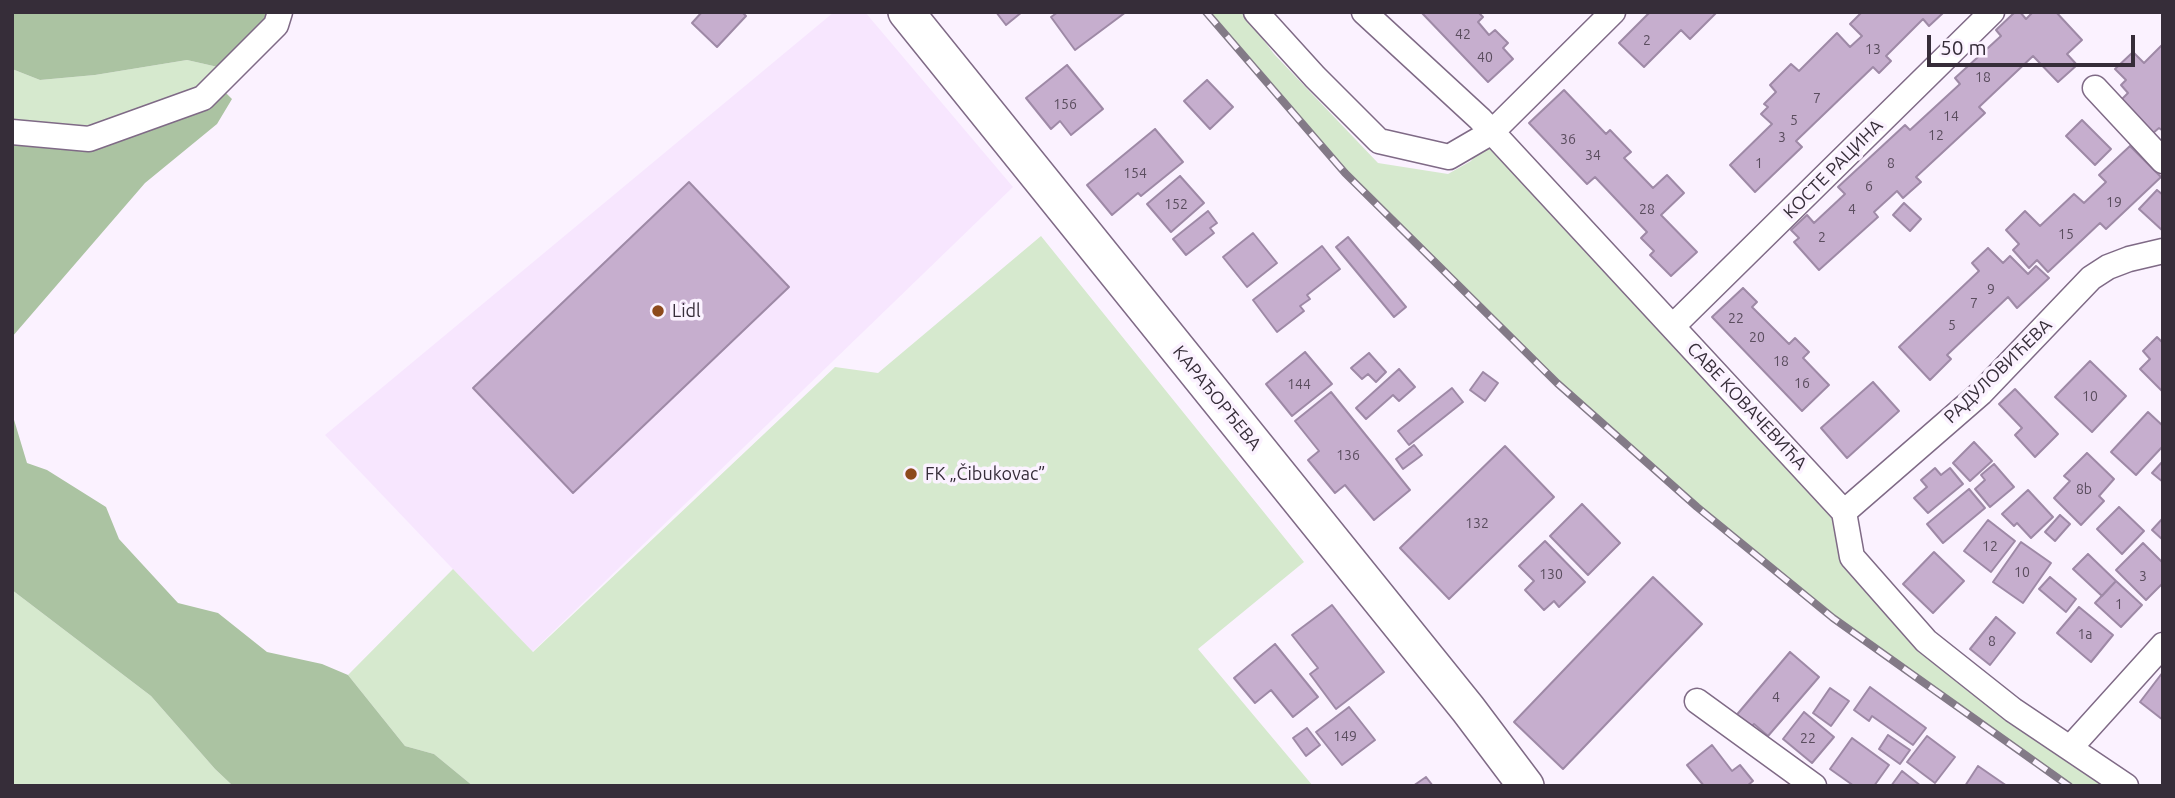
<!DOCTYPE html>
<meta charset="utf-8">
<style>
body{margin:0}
#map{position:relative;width:2175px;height:798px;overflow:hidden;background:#fbf2ff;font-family:Ubuntu,sans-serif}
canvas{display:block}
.frame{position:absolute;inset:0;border:14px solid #362d39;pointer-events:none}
.scale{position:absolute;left:1927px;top:35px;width:208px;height:32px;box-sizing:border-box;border:4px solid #362d39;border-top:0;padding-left:9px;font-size:21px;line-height:24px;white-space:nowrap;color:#362d39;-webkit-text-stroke:5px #fbf2ff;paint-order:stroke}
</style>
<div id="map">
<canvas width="2175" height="798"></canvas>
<div class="frame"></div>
<div class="scale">50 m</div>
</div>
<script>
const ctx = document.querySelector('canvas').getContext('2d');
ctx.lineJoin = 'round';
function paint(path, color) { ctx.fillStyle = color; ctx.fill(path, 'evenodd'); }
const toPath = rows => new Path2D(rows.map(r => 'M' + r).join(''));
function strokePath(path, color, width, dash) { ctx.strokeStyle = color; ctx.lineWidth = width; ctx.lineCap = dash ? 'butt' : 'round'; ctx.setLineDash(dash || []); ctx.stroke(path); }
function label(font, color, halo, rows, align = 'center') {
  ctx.font = font + ' Ubuntu,sans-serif'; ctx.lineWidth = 7; ctx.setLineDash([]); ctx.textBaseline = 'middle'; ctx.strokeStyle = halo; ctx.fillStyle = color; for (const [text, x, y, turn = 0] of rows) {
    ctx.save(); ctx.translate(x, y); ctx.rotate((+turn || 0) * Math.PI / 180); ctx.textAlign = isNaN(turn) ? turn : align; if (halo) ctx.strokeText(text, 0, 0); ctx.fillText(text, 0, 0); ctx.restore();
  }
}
const built = toPath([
 [834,12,865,12,1013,187,532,652,325,435]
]);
const green = toPath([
 [1206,12,1243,12,1274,54,1378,163,1448,174,1471,161,1492,132,1844,512,1852,557,1926,641,2126,786,2069,786,1833,618,1697,507,1557,383,1345,173],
 [187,60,231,70,203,98,89,139,12,132,12,69,40,80,95,75],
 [1041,236,1304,562,1198,649,1313,786,473,786,434,754,405,746,348,675,453,569,533,652,835,367,878,373],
 [12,590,151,696,215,769,233,786,12,786]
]);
const forest = toPath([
 [12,12,280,12,231,70,187,60,95,75,40,80,12,69],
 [217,84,232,99,217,124,145,183,12,337,12,132,89,139],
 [12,413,27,463,47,470,106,507,119,539,178,603,218,613,267,652,322,664,348,675,405,746,434,754,473,786,233,786,215,769,151,696,12,590]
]);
const building = toPath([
 [702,12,742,12,746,16,717,47,692,23,702,12],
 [996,12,1022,12,1006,25,996,12],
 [1058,12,1126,12,1075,50,1051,17,1058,12],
 [1421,12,1478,12,1483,17,1478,22,1489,35,1495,30,1508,43,1503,48,1513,59,1488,82,1421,12],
 [1650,12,1717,12,1690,39,1681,30,1644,67,1619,43,1650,12],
 [1862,12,1943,13,1929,26,1923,19,1886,56,1891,61,1879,73,1873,67,1796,141,1802,147,1755,192,1730,165,1772,124,1761,114,1768,107,1764,104,1776,92,1770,85,1791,64,1799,71,1837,33,1850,47,1862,36,1850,24,1862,12],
 [2015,12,2020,12,2026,19,2033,12,2056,12,2082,40,2067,54,2077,65,2058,82,2033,56,1979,107,1985,113,1916,177,1921,182,1903,198,1897,191,1874,212,1878,217,1819,270,1794,242,1799,238,1791,230,1807,215,1814,223,1845,194,1838,187,1905,125,1910,130,1960,84,1955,78,2001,36,1996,30,2015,12],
 [2163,44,2163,131,2159,128,2153,133,2121,100,2128,93,2121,85,2126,80,2115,69,2133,52,2144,63,2163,44],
 [1067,65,1103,109,1071,135,1060,121,1051,129,1026,98,1067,65],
 [1207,80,1233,107,1210,129,1184,101,1207,80],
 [1564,90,1606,134,1610,130,1631,152,1624,158,1653,188,1667,175,1684,193,1661,215,1697,252,1671,276,1650,255,1654,251,1641,238,1647,232,1595,177,1587,184,1529,123,1564,90],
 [2082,120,2111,149,2095,165,2066,136,2082,120],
 [1155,129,1183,162,1141,196,1138,193,1112,215,1087,185,1155,129],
 [2130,146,2161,177,2106,229,2100,223,2048,272,2037,260,2029,268,2013,250,2019,244,2006,230,2025,211,2040,226,2074,194,2084,203,2106,182,2099,175,2130,146],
 [1180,176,1204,203,1171,232,1147,204,1180,176],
 [689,182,789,287,573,493,473,388,689,182],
 [2157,190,2163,195,2163,231,2139,209,2157,190],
 [1904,203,1921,219,1910,231,1893,215,1904,203],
 [1208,211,1217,223,1210,228,1214,233,1186,255,1173,239,1208,211],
 [1253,233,1277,263,1247,287,1223,257,1253,233],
 [1348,237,1406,307,1394,317,1336,247,1348,237],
 [1322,246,1340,269,1307,295,1310,299,1300,306,1304,311,1277,332,1253,300,1322,246],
 [1988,248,2003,263,2010,256,2028,274,2036,266,2049,278,2017,308,2008,297,1947,355,1951,359,1930,380,1899,347,1979,271,1972,263,1988,248],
 [1743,288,1757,302,1752,307,1789,344,1795,338,1809,352,1803,358,1829,385,1802,411,1712,317,1743,288],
 [2157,337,2163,343,2162,391,2140,369,2150,359,2143,351,2157,337],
 [1305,352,1332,384,1292,416,1266,384,1305,352],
 [1369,353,1386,372,1376,382,1368,374,1362,379,1351,368,1369,353],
 [2090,361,2126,396,2092,432,2055,397,2090,361],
 [1399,369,1415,387,1399,401,1393,395,1366,419,1356,408,1399,369],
 [1483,372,1498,383,1485,401,1470,390,1483,372],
 [1873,382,1899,411,1847,458,1821,428,1873,382],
 [1452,388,1463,402,1409,445,1398,431,1452,388],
 [2015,389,2058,434,2035,457,2015,435,2022,428,1999,404,2015,389],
 [1331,392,1410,490,1374,520,1345,485,1335,493,1308,460,1319,451,1295,421,1331,392],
 [2148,412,2163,426,2163,446,2136,475,2111,452,2148,412],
 [1974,442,1992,461,1970,481,1953,463,1974,442],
 [1414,445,1422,455,1403,469,1396,459,1414,445],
 [1505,446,1554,497,1449,599,1400,548,1505,446],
 [2087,453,2114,479,2099,496,2104,501,2081,525,2054,498,2070,481,2064,476,2087,453],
 [2163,461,2163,482,2152,473,2163,461],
 [1994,464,2014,487,1990,507,1975,489,1985,480,1981,475,1994,464],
 [1935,468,1941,475,1950,468,1963,484,1928,513,1914,498,1927,487,1921,480,1935,468],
 [1969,489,1985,508,1943,543,1927,524,1969,489],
 [2028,490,2053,517,2031,538,2017,523,2014,526,2002,514,2028,490],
 [1582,504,1620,543,1588,575,1550,536,1582,504],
 [2119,507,2144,531,2122,554,2097,529,2119,507],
 [2060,515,2070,524,2055,541,2045,532,2060,515],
 [2163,518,2163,540,2152,530,2163,518],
 [1988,520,2015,541,1991,572,1964,551,1988,520],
 [1545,541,1585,582,1559,607,1554,601,1544,610,1525,590,1534,581,1519,566,1545,541],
 [2021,542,2051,563,2023,603,1993,582,2021,542],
 [2143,543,2163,563,2163,583,2146,600,2116,570,2143,543],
 [1934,552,1964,581,1933,613,1903,584,1934,552],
 [2088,554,2116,581,2102,596,2073,569,2088,554],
 [1653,577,1702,624,1563,769,1514,722,1653,577],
 [2050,577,2076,599,2066,612,2039,589,2050,577],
 [2116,581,2142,605,2121,627,2095,603,2116,581],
 [1332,605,1384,672,1336,709,1310,674,1318,668,1292,635,1332,605],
 [2079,607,2113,635,2091,662,2057,633,2079,607],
 [1996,617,2015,633,1990,665,1970,649,1996,617],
 [1275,644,1318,697,1293,717,1271,690,1255,703,1234,678,1275,644],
 [1790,652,1819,677,1768,736,1754,724,1749,730,1734,718,1790,652],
 [2163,672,2163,720,2140,702,2163,672],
 [1870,687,1926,728,1913,745,1872,716,1869,721,1854,710,1870,687],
 [1830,688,1849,701,1831,726,1813,713,1830,688],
 [1349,707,1375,740,1342,765,1316,732,1349,707],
 [1804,712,1834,737,1812,763,1783,739,1804,712],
 [1307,728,1320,745,1306,756,1293,738,1307,728],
 [1888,735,1910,750,1900,764,1879,749,1888,735],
 [1927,736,1955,757,1935,783,1907,762,1927,736],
 [1852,738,1889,765,1874,786,1854,786,1830,769,1852,738],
 [1712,745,1732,771,1740,765,1753,781,1747,786,1704,786,1687,765,1712,745],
 [1978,766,2007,786,1965,786,1978,766],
 [1902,771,1921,786,1891,786,1902,771],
 [1426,777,1433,786,1413,786,1426,777]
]);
const street = toPath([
 [1256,12,1315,77,1379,141,1449,157,1492,132,1613,12],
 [1364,12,1480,119,1844,512,1852,557,1926,641,2013,710,2126,786],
 [2095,88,2163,161],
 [12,132,89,139,203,98,276,25,280,12],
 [1673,326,1992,12],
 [1844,512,1981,393,2091,278,2108,267,2129,259,2163,251],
 [1697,701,1814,786],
 [2070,748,2163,645]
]);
const secondary = toPath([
 [906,12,1468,709,1526,786]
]);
const rail = toPath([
 [1206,12,1345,173,1557,383,1697,507,1833,618,2069,786]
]);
const markers = [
 [658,311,7,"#8d4a1c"],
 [911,474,7,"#8d4a1c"]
];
const numberNames = [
 ["42",1463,34],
 ["2",1647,40],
 ["13",1873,49],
 ["40",1485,57],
 ["18",1983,77],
 ["7",1817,98],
 ["156",1065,104],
 ["14",1951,116],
 ["5",1794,120],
 ["12",1936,135],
 ["3",1782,137],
 ["36",1568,139],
 ["34",1593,155],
 ["1",1759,163],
 ["8",1891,163],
 ["154",1135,173],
 ["6",1869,186],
 ["19",2114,202],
 ["152",1176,204],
 ["28",1647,209],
 ["4",1852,209],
 ["15",2066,234],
 ["2",1822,237],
 ["9",1991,289],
 ["7",1974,303],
 ["22",1736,318],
 ["5",1952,325],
 ["20",1757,337],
 ["18",1781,361],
 ["16",1802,383],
 ["144",1299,384],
 ["10",2090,396],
 ["136",1348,455],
 ["8b",2084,489],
 ["132",1477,523],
 ["12",1990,546],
 ["10",2022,572],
 ["130",1551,574],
 ["3",2143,576],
 ["1",2119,604],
 ["1a",2085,634],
 ["8",1992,641],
 ["4",1776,697],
 ["149",1345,736],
 ["22",1808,738]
];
const streetNames = [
 ["КОСТЕ РАЦИНА",1833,169,-45],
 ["РАДУЛОВИЋЕВА",1998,371,-44],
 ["КАРАЂОРЂЕВА",1217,398,51],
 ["САВЕ КОВАЧЕВИЋА",1747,406,47]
];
const poiNames = [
 ["Lidl",672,311],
 ["FK „Čibukovac”",925,474]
];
paint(built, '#f7e6fe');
paint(green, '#d6e9ce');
paint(forest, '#abc3a2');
paint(building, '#c6aece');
strokePath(building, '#9e89a6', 2);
strokePath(street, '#7f6a86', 27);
strokePath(secondary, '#7f6a86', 38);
strokePath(street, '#fff', 24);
strokePath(secondary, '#fff', 35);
strokePath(rail, '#837a87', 8);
strokePath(rail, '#fbf2ff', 5, [16]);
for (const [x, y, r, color] of markers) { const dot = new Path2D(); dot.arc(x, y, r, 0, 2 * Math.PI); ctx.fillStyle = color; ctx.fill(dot); strokePath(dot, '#fbf2ff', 2.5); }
label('14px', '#5a4d5e', null, numberNames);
label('18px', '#362d39', '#fbf2ff', streetNames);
label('18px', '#362d39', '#fbf2ff', poiNames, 'left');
</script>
